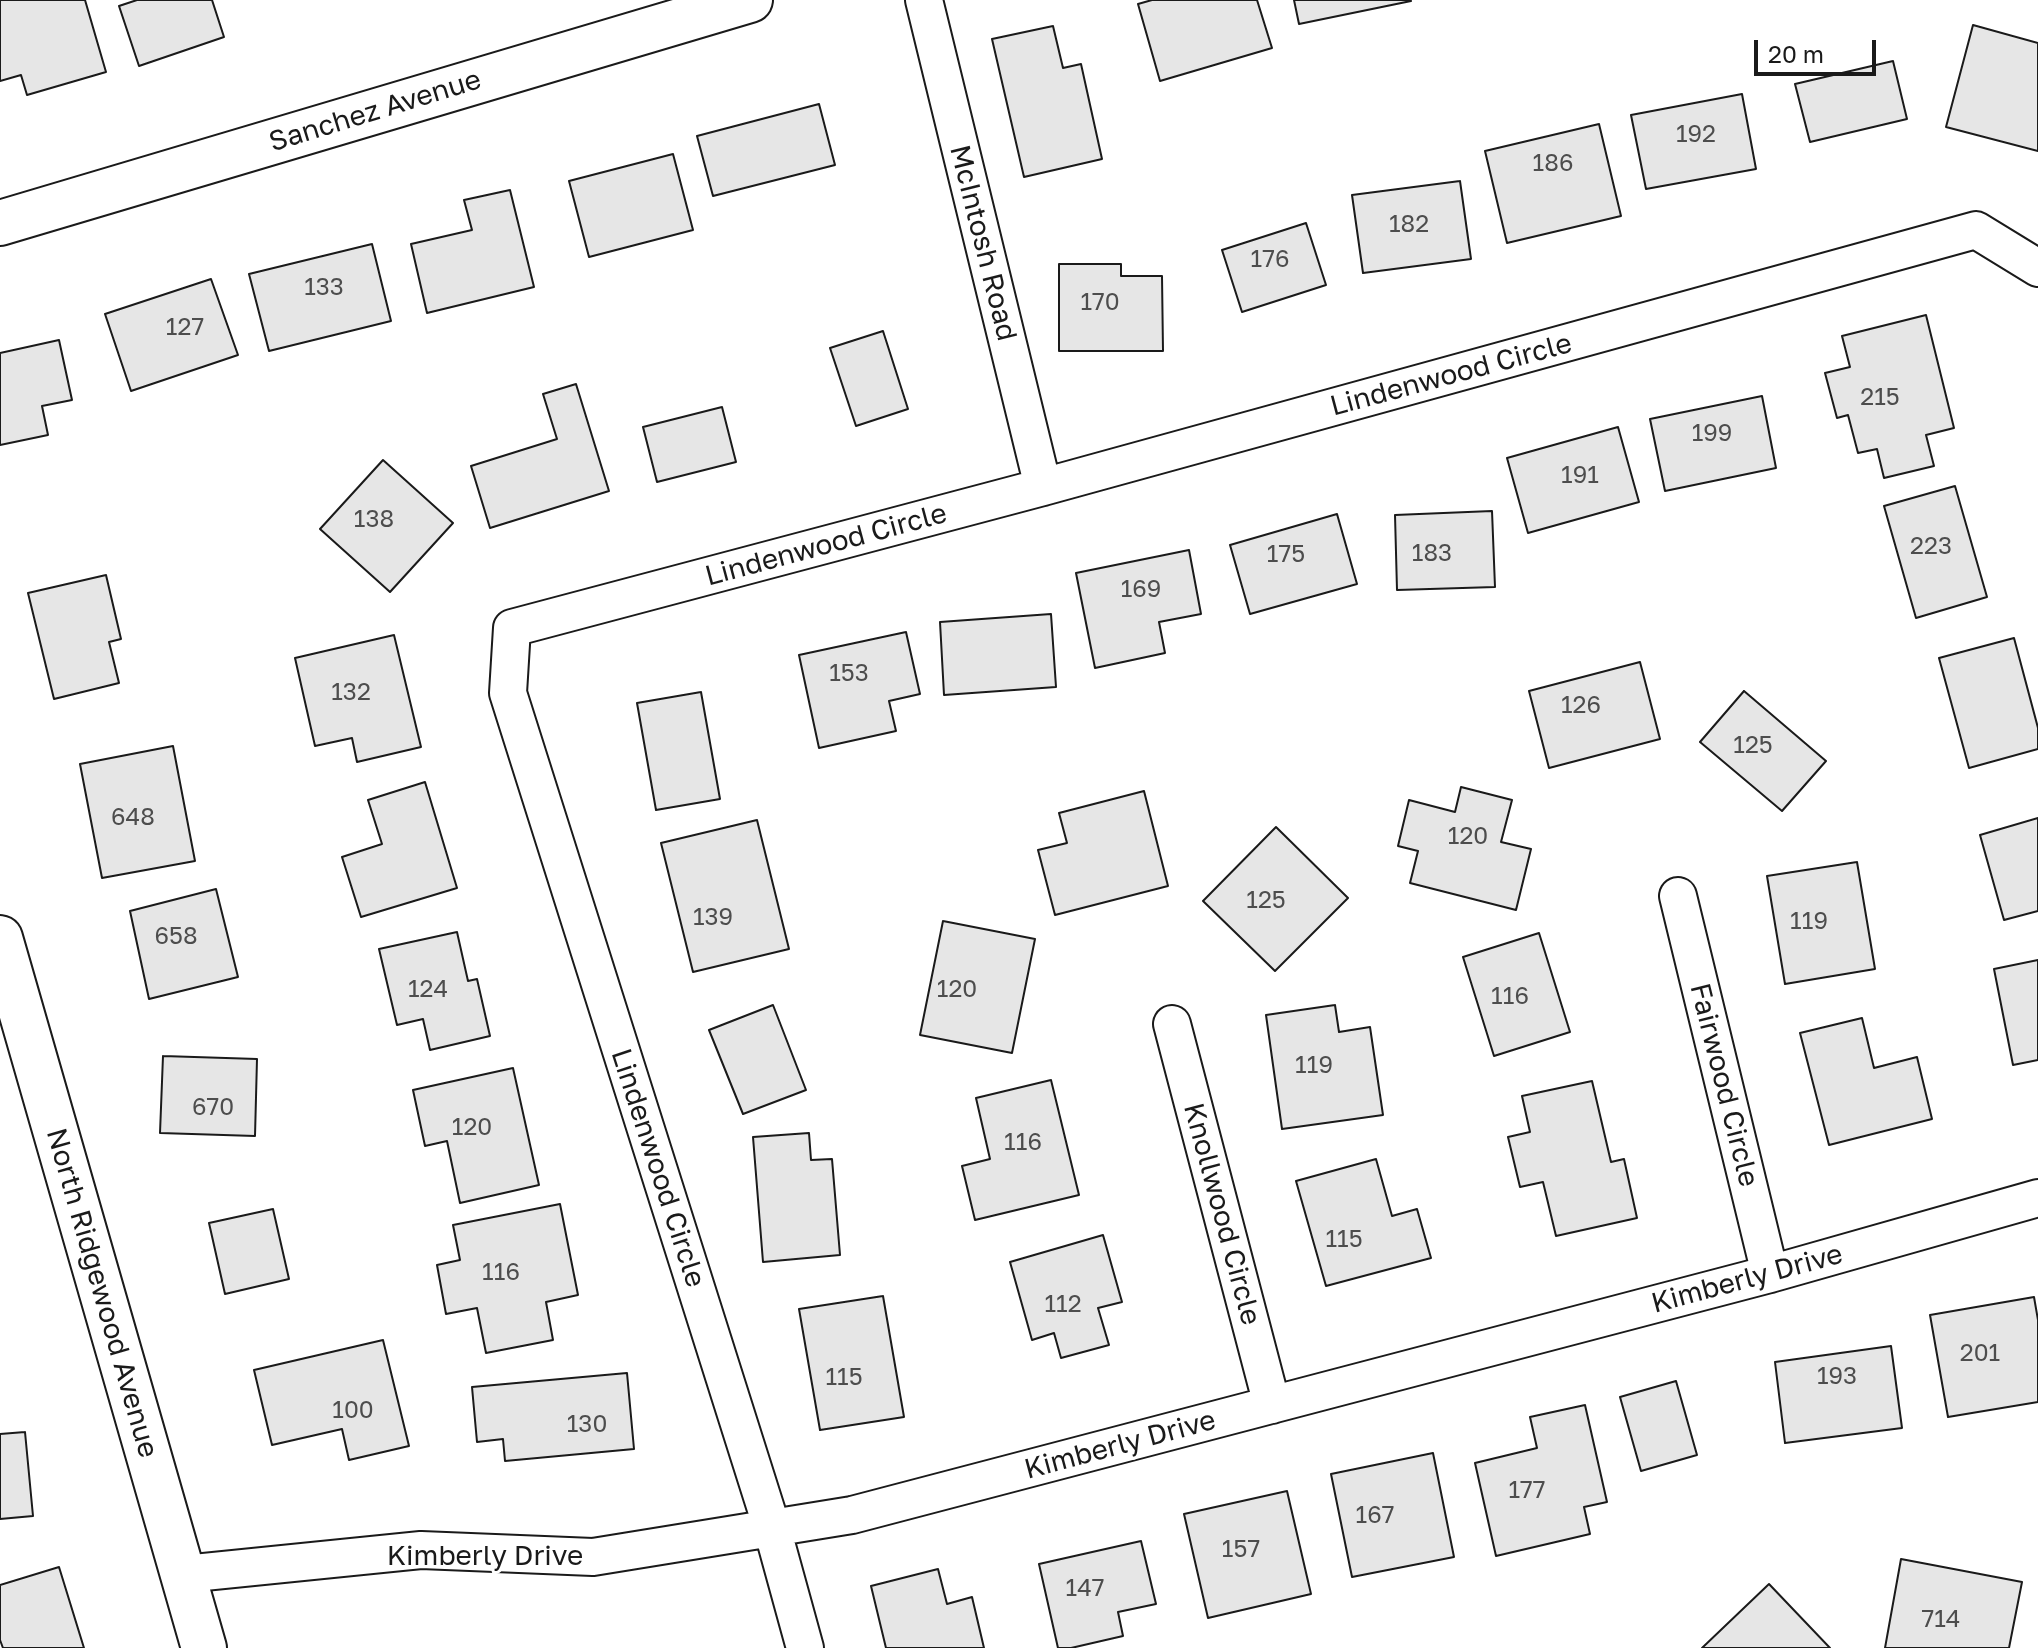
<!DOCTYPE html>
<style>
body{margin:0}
#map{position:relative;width:2038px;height:1648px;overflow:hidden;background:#fff;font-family:"Golos Text",sans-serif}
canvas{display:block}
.scale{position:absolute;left:1754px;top:40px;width:122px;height:36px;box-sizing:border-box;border:4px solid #1a1a1a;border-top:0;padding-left:10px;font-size:24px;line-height:28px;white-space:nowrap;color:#1a1a1a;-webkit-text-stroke:6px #fff;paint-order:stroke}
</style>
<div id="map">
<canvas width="2038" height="1648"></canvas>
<div class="scale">20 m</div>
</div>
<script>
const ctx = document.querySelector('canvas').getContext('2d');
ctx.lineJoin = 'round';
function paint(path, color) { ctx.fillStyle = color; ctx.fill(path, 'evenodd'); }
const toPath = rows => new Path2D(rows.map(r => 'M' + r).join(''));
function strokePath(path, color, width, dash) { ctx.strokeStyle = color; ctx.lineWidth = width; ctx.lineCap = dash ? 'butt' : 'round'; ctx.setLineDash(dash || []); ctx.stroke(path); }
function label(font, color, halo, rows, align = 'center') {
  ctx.font = font + ' "Golos Text",sans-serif'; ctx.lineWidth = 6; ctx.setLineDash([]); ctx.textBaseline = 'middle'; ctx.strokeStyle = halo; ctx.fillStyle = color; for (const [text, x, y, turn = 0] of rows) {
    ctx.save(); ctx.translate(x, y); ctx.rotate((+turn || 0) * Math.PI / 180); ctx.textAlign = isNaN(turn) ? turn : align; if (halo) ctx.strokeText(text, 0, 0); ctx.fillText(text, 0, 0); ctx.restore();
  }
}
const building = toPath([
 [0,0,85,0,106,72,27,95,21,75,0,81,0,0],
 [137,0,212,0,224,37,139,66,119,6,137,0],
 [1152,0,1257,0,1272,48,1160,81,1138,4,1152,0],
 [1294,0,1410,0,1411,1,1299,24,1294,0],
 [1973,25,2038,43,2038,151,1946,127,1973,25],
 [1053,26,1063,68,1081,64,1102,159,1024,177,992,39,1053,26],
 [1893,61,1907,119,1810,142,1795,84,1893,61],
 [1742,94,1756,169,1646,189,1631,115,1742,94],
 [819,104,835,165,713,196,697,136,819,104],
 [1599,124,1621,216,1507,243,1485,151,1599,124],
 [673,154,693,230,589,257,569,181,673,154],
 [1460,181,1471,259,1363,273,1352,195,1460,181],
 [510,190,534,287,427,313,411,244,472,230,464,200,510,190],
 [1306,223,1326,285,1242,312,1222,250,1306,223],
 [372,244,391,321,269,351,249,274,372,244],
 [1059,264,1121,264,1121,276,1162,276,1163,351,1059,351,1059,264],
 [211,279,238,355,131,391,105,314,211,279],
 [1926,315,1954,428,1926,435,1934,466,1884,478,1877,449,1858,453,1848,415,1837,418,1825,373,1850,367,1842,336,1926,315],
 [883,331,908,409,856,426,830,348,883,331],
 [59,340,72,400,42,406,48,435,0,445,0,353,59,340],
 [576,384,609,491,490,528,471,466,557,439,543,394,576,384],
 [1762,396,1776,468,1665,491,1650,419,1762,396],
 [722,407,736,462,657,482,643,427,722,407],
 [1618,427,1639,502,1528,533,1507,458,1618,427],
 [383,460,453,523,390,592,320,529,383,460],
 [1955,486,1987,597,1916,618,1884,506,1955,486],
 [1492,511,1495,587,1397,590,1395,515,1492,511],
 [1337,514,1357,584,1250,614,1230,545,1337,514],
 [1189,550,1201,614,1159,622,1165,653,1095,668,1076,573,1189,550],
 [106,575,121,639,109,642,119,683,54,699,28,593,106,575],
 [1051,614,1056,687,944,695,940,622,1051,614],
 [906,632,920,694,889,701,896,731,819,748,799,655,906,632],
 [394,635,421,747,357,762,352,738,315,746,295,658,394,635],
 [2014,638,2038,728,2038,749,1969,768,1939,658,2014,638],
 [1640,662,1660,739,1549,768,1529,691,1640,662],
 [1744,691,1826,761,1782,811,1700,742,1744,691],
 [701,692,720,799,656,810,637,703,701,692],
 [173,746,195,861,102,878,80,764,173,746],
 [425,782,457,888,361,917,342,857,382,844,368,800,425,782],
 [1461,787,1512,800,1501,842,1531,849,1516,910,1410,883,1418,851,1398,846,1409,800,1455,812,1461,787],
 [1144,791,1168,886,1055,915,1038,850,1067,843,1059,813,1144,791],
 [2038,818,2038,911,2004,920,1980,835,2038,818],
 [757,820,789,949,693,972,661,843,757,820],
 [1276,827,1348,898,1275,971,1203,901,1276,827],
 [1857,862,1875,969,1785,984,1767,876,1857,862],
 [216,889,238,977,149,999,130,911,216,889],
 [943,921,1035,939,1012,1053,920,1035,943,921],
 [457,932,468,981,477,979,490,1036,430,1050,423,1019,397,1025,379,949,457,932],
 [1539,933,1570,1032,1494,1056,1463,957,1539,933],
 [2038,960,2038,1060,2013,1065,1994,969,2038,960],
 [773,1005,806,1090,743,1114,709,1030,773,1005],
 [1335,1005,1339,1032,1370,1027,1383,1115,1282,1129,1266,1015,1335,1005],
 [1862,1018,1874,1068,1917,1057,1932,1119,1829,1145,1800,1033,1862,1018],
 [163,1056,257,1059,255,1136,160,1133,163,1056],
 [513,1068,539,1185,460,1203,447,1141,425,1146,413,1090,513,1068],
 [1051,1080,1079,1195,975,1220,962,1166,990,1159,976,1098,1051,1080],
 [1592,1081,1611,1162,1624,1159,1637,1218,1556,1236,1543,1182,1520,1187,1508,1137,1530,1132,1522,1096,1592,1081],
 [809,1133,811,1160,832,1159,840,1255,763,1262,753,1137,809,1133],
 [1376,1159,1392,1216,1417,1209,1431,1258,1326,1286,1296,1181,1376,1159],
 [560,1204,578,1295,546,1302,553,1340,486,1353,477,1308,446,1314,437,1265,460,1260,453,1225,560,1204],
 [273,1209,289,1279,225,1294,209,1223,273,1209],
 [1103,1235,1122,1302,1098,1308,1109,1345,1061,1358,1054,1333,1032,1340,1010,1262,1103,1235],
 [883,1296,904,1417,820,1430,799,1309,883,1296],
 [2034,1297,2038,1320,2038,1402,1948,1417,1930,1315,2034,1297],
 [383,1340,409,1446,349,1460,342,1429,272,1445,254,1370,383,1340],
 [1891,1346,1902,1428,1785,1443,1775,1362,1891,1346],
 [627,1373,634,1449,505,1461,503,1439,477,1442,472,1387,627,1373],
 [1676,1381,1697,1455,1641,1471,1620,1397,1676,1381],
 [1585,1405,1607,1502,1584,1507,1590,1534,1496,1556,1475,1463,1537,1448,1530,1417,1585,1405],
 [25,1432,33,1516,0,1519,0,1434,25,1432],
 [1433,1453,1454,1557,1352,1577,1331,1474,1433,1453],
 [1287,1491,1311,1594,1208,1618,1184,1514,1287,1491],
 [1141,1541,1156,1604,1118,1612,1123,1636,1071,1648,1058,1648,1039,1564,1141,1541],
 [1901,1559,2022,1582,2009,1648,1885,1648,1901,1559],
 [59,1567,84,1648,3,1648,0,1640,0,1585,59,1567],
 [938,1569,947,1604,972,1597,984,1648,886,1648,871,1586,938,1569],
 [1769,1584,1830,1648,1702,1648,1769,1584]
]);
const minor = toPath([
 [924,0,1043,487],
 [1678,896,1770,1274],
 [1172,1024,1272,1405],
 [184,1574,421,1550,593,1557,852,1515,1770,1274,2038,1198],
 [805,1648,772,1528,508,693,512,628,1043,487,1976,230,2038,268]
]);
const tertiary = toPath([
 [0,223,750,0],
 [0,938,204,1648]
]);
const numberNames = [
 ["192",1696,134],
 ["186",1553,163],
 ["182",1409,224],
 ["176",1270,259],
 ["133",324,287],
 ["170",1100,302],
 ["127",185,327],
 ["215",1880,397],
 ["199",1712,433],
 ["191",1580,475],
 ["138",374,519],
 ["223",1931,546],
 ["183",1432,553],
 ["175",1286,554],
 ["169",1141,589],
 ["153",849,673],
 ["132",351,692],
 ["126",1581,705],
 ["125",1753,745],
 ["648",133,817],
 ["120",1468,836],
 ["125",1266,900],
 ["139",713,917],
 ["119",1809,921],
 ["658",176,936],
 ["124",428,989],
 ["120",957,989],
 ["116",1510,996],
 ["119",1314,1065],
 ["670",213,1107],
 ["120",472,1127],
 ["116",1023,1142],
 ["115",1344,1239],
 ["116",501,1272],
 ["112",1063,1304],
 ["201",1980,1353],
 ["193",1837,1376],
 ["115",844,1377],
 ["100",353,1410],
 ["130",587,1424],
 ["177",1527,1490],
 ["167",1375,1515],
 ["157",1241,1549],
 ["147",1085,1588],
 ["714",1941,1619]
];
const streetNames = [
 ["Sanchez Avenue",375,111,-17],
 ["McIntosh Road",983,243,76],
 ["Lindenwood Circle",1451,375,-15],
 ["Lindenwood Circle",826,545,-15],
 ["Fairwood Circle",1724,1085,76],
 ["Lindenwood Circle",658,1168,72],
 ["Knollwood Circle",1222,1214,75],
 ["Kimberly Drive",1747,1279,-15],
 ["North Ridgewood Avenue",102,1293,74],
 ["Kimberly Drive",1120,1445,-15],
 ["Kimberly Drive",485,1556]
];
paint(building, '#e6e6e6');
strokePath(building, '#1a1a1a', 2);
strokePath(minor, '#1a1a1a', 40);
strokePath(tertiary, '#1a1a1a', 48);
strokePath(minor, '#fff', 36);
strokePath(tertiary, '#fff', 44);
label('24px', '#4d4d4d', null, numberNames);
label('28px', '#1a1a1a', '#fff', streetNames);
</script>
